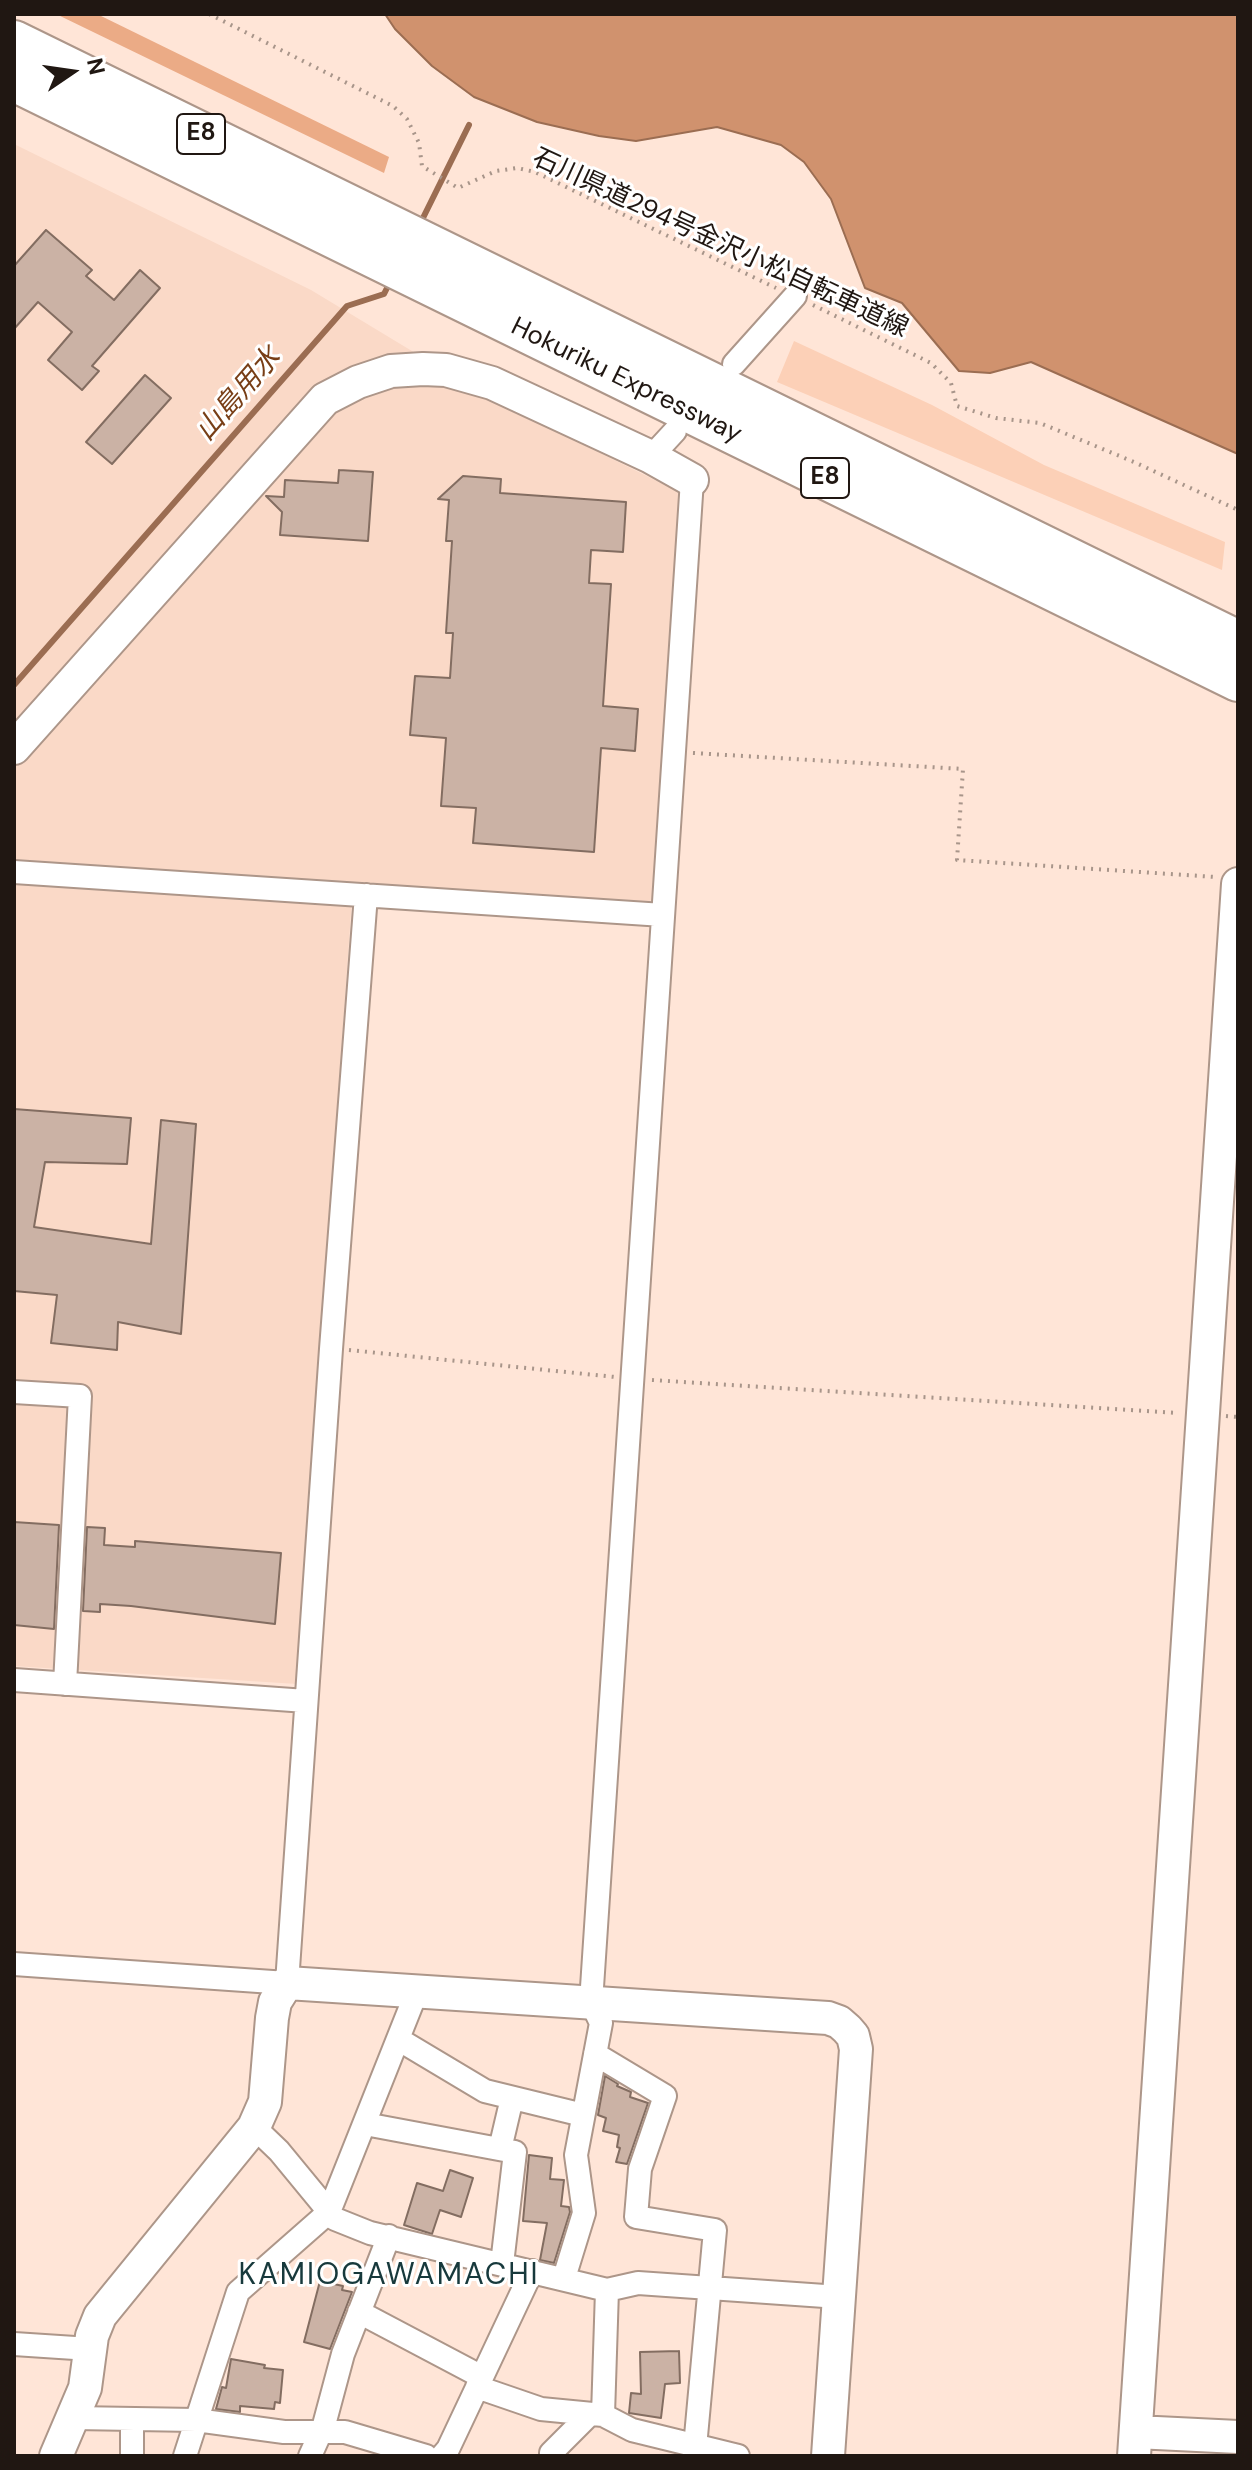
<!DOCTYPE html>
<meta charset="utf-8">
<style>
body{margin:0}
#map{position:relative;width:1252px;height:2470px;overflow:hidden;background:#ffe5d7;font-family:"DM Sans",sans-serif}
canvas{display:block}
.frame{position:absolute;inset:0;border:16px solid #201712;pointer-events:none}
.north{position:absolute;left:32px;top:32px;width:80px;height:80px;-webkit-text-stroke:6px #fff;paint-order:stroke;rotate:77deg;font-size:22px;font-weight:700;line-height:32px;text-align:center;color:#201712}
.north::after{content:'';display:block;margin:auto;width:28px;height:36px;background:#201712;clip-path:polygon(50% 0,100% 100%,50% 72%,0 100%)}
</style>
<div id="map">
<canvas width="1252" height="2470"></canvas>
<div class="frame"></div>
<div class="north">N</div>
</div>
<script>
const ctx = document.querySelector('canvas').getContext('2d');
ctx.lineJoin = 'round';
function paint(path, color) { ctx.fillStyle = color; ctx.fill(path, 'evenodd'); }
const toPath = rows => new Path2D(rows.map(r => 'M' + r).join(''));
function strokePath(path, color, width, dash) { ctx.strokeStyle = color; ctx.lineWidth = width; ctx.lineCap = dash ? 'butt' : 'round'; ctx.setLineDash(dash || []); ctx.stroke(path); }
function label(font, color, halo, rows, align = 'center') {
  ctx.font = font + ' "DM Sans","Noto Sans JP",sans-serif'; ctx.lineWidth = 6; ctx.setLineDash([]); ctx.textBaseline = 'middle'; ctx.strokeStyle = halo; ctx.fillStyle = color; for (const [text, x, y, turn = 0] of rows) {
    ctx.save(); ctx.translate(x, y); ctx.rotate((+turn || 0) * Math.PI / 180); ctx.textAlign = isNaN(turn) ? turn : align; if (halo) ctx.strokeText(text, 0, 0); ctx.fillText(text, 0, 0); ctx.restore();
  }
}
const built = toPath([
 [14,144,311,290,493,400,679,492,653,900,646,902,353,884,297,1684,14,1666]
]);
const green = toPath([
 [794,341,932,405,1044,465,1225,542,1222,570,777,382]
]);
const forest = toPath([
 [56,14,97,14,389,157,384,173]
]);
const water = toPath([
 [385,14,1238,14,1238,454,1031,362,990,373,959,371,902,303,865,288,831,199,804,162,781,145,717,127,636,141,599,136,537,122,474,97,432,66,395,29,385,14]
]);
const stream = toPath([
 [419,226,469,125],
 [14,685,347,306,384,294,390,282]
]);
const building = toPath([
 [46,230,92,270,86,276,114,300,140,270,160,288,92,366,99,371,82,390,48,360,72,332,38,302,14,329,14,266,46,230],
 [145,375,171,398,112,464,86,442,145,375],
 [339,470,373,472,368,541,280,535,282,512,266,496,284,497,285,480,338,483,339,470],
 [463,476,501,479,500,493,626,502,623,552,591,550,589,583,611,584,603,706,638,709,635,751,601,748,594,852,473,843,476,808,441,806,446,738,410,735,415,676,450,678,453,633,446,633,452,541,446,541,449,500,438,499,463,476],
 [14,1109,131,1118,127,1164,45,1162,34,1227,151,1244,161,1120,196,1124,181,1334,118,1322,117,1350,51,1343,57,1295,14,1291,14,1109],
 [14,1522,59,1525,54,1629,14,1625,14,1522],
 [87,1527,105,1528,104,1545,135,1547,135,1541,281,1553,275,1624,131,1606,100,1604,100,1612,83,1611,87,1527],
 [605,2076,618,2084,617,2086,631,2092,630,2097,648,2103,627,2164,616,2162,620,2148,617,2147,619,2135,603,2131,606,2118,598,2115,605,2076],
 [529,2155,552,2158,550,2179,564,2180,561,2206,569,2207,570,2212,554,2263,540,2260,547,2223,523,2221,529,2155],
 [450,2170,473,2178,461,2217,440,2210,432,2234,404,2225,417,2183,443,2191,450,2170],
 [320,2281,343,2286,342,2290,352,2292,330,2349,304,2342,320,2281],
 [679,2351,680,2383,665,2384,661,2418,629,2413,631,2393,641,2394,640,2352,679,2351],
 [231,2359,265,2365,264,2368,283,2370,280,2403,275,2402,274,2409,240,2406,240,2412,216,2409,222,2387,226,2388,231,2359]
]);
const path = toPath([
 [209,14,393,106,407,119,419,143,422,166,458,188,496,171,517,168,535,172,776,288],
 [813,305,931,363,951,383,957,406,996,418,1040,423,1134,462,1238,510],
 [693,753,963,769,957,860,1216,877],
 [349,1350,615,1377],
 [652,1380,1178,1413],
 [1226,1416,1238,1417]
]);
const street = toPath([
 [734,364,795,296],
 [651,457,675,431],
 [14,872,663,915],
 [14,1392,80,1396,65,1684],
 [14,1680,306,1701],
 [14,1964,287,1983,331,1349,366,895],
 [398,2039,485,2091,583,2115],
 [595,2054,665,2096,640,2169,636,2217,715,2230,695,2447],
 [365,2124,515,2152,502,2264],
 [254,2127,279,2151,335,2219,370,2233,607,2290,638,2283,839,2297],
 [500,2149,512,2098],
 [564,2278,584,2213,576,2155,601,2023,591,2002,692,480],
 [359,2312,482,2377],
 [14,2344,90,2349],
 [477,2387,541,2409,603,2415,632,2430,738,2456],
 [603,2415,607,2290],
 [74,2418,196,2420,284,2432,345,2432,426,2456],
 [132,2456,132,2419],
 [185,2456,238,2292,329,2212,417,1991],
 [310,2456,324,2425,343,2354,389,2236],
 [442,2456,448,2449,532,2271],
 [551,2456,551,2453,590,2414]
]);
const secondary = toPath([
 [14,748,325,399,358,382,391,371,423,369,446,370,492,383,651,457,692,480],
 [1136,2432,1238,2437],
 [56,2456,85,2388,92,2336,100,2316,254,2127,265,2102,272,2018,275,2002,287,1983,828,2018,839,2022,847,2029,853,2036,856,2049,828,2456],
 [1134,2456,1238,884]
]);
const highway = toPath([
 [14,42,1238,642],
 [14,80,1238,680]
]);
const shields = [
 [201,134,48],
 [825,478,48]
];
const shieldNames = [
 ["E8",201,134],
 ["E8",825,478]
];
const streetNames = [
 ["石川県道294号金沢小松自転車道線",720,244,25],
 ["Hokuriku Expressway",626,381,26]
];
const waterNames = [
 ["山島用水",239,395,-49]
];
const quarterNames = [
 ["KAMIOGAWAMACHI",389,2276]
];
paint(built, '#fad9c7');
paint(green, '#fcd0b7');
paint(forest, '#ebab86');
paint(water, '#d0926e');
strokePath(water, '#9b6d52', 2);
strokePath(stream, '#9b6d52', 6);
paint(building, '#cbb2a5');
strokePath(building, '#836d61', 2);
strokePath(street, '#ad9689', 26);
strokePath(secondary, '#ad9689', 36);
strokePath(highway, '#ad9689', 46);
strokePath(path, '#a8958a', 4, [2, 6]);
strokePath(street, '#fff', 22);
strokePath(secondary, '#fff', 32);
strokePath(highway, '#fff', 42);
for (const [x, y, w] of shields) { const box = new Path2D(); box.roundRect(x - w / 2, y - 20, w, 40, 6); ctx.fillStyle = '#fff'; ctx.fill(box); strokePath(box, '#201712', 2); }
label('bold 24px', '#201712', null, shieldNames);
label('26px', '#201712', '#fff', streetNames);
label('italic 28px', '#783e16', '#fff', waterNames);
ctx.letterSpacing = '2px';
label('30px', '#17393c', '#fff', quarterNames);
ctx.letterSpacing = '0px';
</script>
